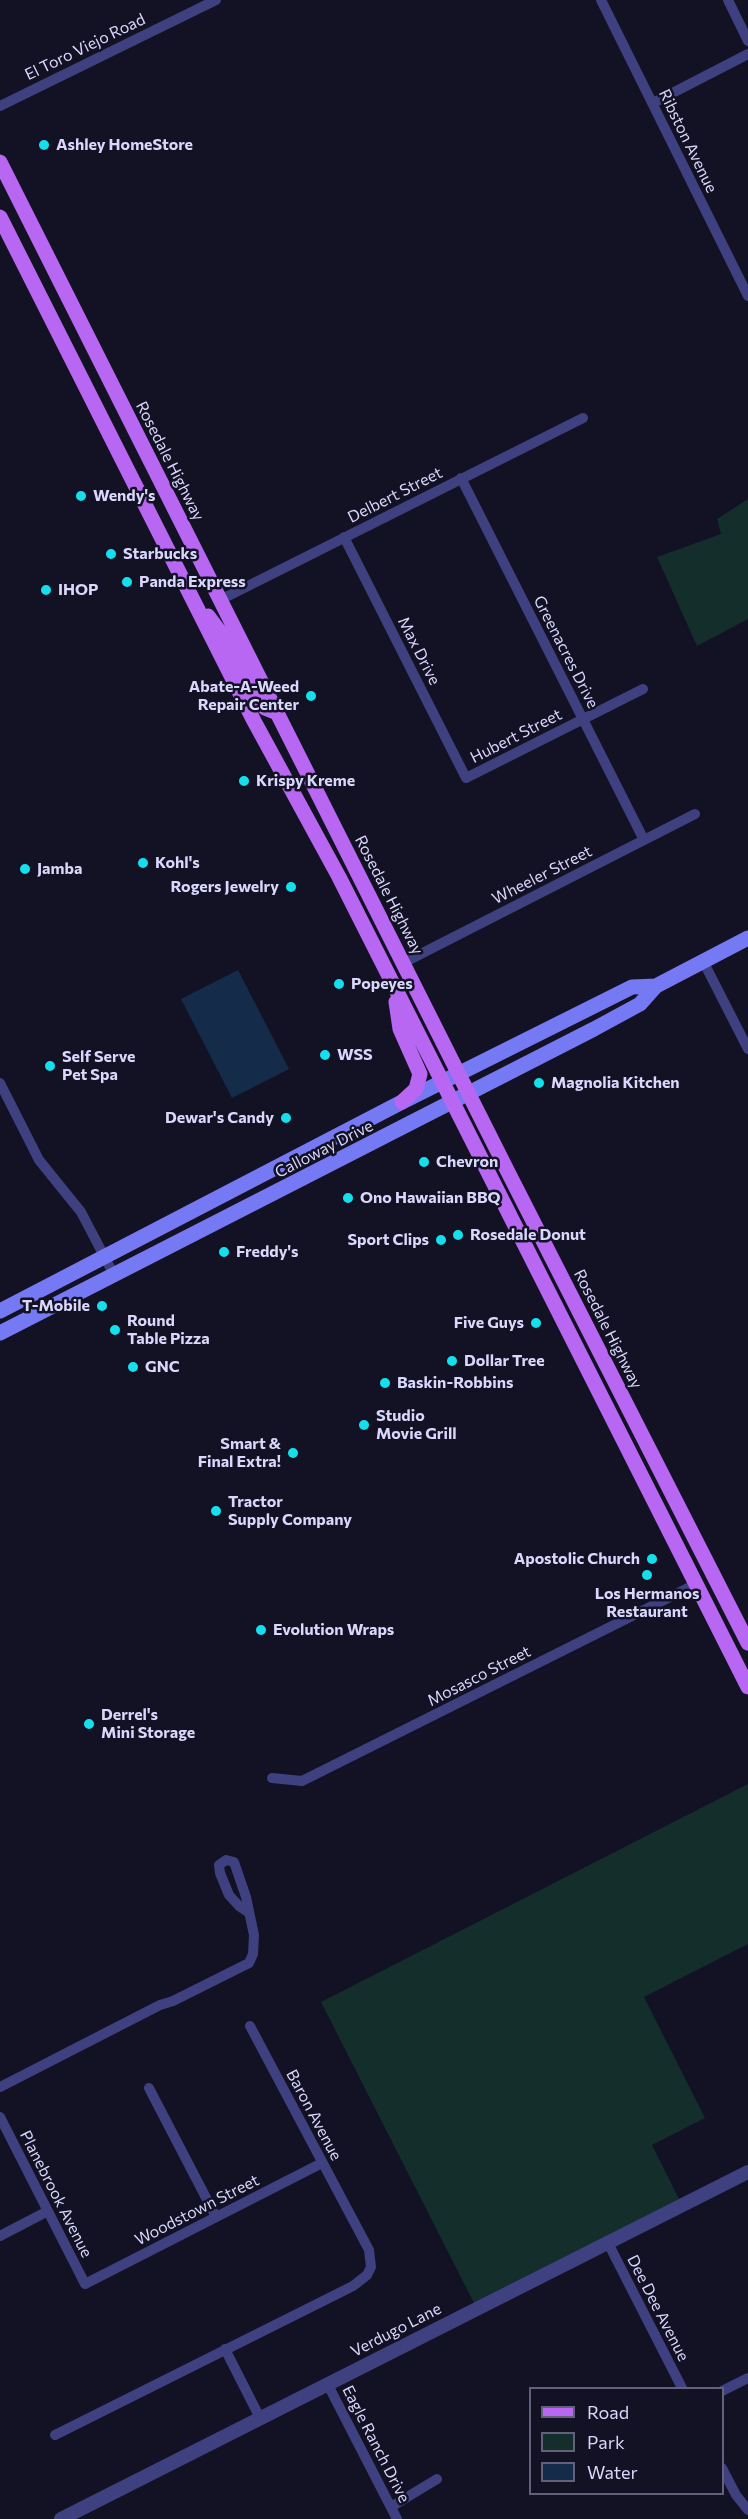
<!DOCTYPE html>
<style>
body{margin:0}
#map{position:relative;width:748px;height:2519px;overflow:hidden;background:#131124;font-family:Commissioner,sans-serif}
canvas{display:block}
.legend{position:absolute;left:529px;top:2387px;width:195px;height:108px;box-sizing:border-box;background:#131124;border:2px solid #62607a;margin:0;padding:8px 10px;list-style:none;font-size:18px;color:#d9d7fc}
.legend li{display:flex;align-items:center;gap:12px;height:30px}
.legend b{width:30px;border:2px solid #62607a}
</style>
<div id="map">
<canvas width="748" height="2519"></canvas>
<ul class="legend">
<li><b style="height:8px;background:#b867f3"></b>Road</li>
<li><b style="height:16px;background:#142e2b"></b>Park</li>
<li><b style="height:16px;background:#142c4a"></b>Water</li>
</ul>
</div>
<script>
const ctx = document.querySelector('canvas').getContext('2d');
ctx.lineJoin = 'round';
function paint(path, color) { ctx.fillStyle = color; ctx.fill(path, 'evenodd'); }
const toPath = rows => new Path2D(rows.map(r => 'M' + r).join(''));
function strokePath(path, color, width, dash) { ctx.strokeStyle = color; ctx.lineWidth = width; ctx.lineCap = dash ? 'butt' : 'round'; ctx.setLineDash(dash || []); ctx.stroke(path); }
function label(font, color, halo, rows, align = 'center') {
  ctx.font = font + ' Commissioner,sans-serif'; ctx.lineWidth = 5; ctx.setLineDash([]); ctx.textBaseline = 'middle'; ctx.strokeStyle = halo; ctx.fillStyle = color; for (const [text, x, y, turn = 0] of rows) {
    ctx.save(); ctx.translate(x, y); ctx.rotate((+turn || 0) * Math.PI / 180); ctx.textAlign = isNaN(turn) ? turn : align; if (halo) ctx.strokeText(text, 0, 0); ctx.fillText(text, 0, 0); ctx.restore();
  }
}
const green = toPath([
 [748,499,748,619,697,646,657,557,721,534,717,519],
 [748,1784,748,1944,644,1997,705,2118,652,2145,681,2203,476,2307,321,2002]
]);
const water = toPath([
 [238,970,289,1069,232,1098,181,999]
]);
const minor = toPath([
 [601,0,748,296],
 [728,0,748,41],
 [653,103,748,54],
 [0,106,216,0],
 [461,478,644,840],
 [344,537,466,778,643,689],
 [220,600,583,418],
 [703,961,748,1049],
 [403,963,695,814],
 [0,1083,39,1160,81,1212,114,1275],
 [272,1778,302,1781,696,1584],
 [0,2087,160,2005,173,2001,249,1963,253,1954,254,1935,246,1897,234,1862,226,1860,219,1865,220,1873,229,1895,239,1906,249,1913],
 [149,2088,216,2217],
 [0,2117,85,2284,322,2163],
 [0,2236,48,2211],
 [607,2241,682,2388],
 [225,2349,260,2418],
 [327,2383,397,2519],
 [722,2391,748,2378],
 [55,2435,353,2286,367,2275,371,2267,369,2250,250,2026],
 [722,2468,736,2495,748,2510],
 [391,2507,437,2479]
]);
const tertiary = toPath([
 [61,2519,748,2172]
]);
const secondary = toPath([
 [0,1311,402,1102,632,987,656,986],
 [0,1333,594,1029,640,1004,656,986,748,938]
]);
const primary = toPath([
 [0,162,507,1170,748,1643],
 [0,217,254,721,339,877,748,1687],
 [208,616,223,636,257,698,265,708,275,712],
 [396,1002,400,1029,420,1074,416,1089,402,1102]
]);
const markers = [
 [44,145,6,"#13e0ec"],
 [81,496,6,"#13e0ec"],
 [111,554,6,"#13e0ec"],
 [127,582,6,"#13e0ec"],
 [46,590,6,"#13e0ec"],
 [311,696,6,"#13e0ec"],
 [244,781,6,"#13e0ec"],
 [143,863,6,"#13e0ec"],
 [25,869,6,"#13e0ec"],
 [291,887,6,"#13e0ec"],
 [339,984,6,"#13e0ec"],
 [325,1055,6,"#13e0ec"],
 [50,1066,6,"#13e0ec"],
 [539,1083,6,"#13e0ec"],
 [286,1118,6,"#13e0ec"],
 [424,1162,6,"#13e0ec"],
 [348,1198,6,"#13e0ec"],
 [458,1235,6,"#13e0ec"],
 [441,1240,6,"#13e0ec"],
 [224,1252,6,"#13e0ec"],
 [102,1306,6,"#13e0ec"],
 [536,1323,6,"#13e0ec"],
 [115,1330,6,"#13e0ec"],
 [452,1361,6,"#13e0ec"],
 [133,1367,6,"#13e0ec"],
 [385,1383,6,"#13e0ec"],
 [364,1425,6,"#13e0ec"],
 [293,1453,6,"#13e0ec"],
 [216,1511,6,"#13e0ec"],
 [652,1559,6,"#13e0ec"],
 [647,1575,6,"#13e0ec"],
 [261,1630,6,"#13e0ec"],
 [89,1724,6,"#13e0ec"]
];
const streetNames = [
 ["El Toro Viejo Road",85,47,-26],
 ["Ribston Avenue",688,141,64],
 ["Rosedale Highway",170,461,63],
 ["Delbert Street",395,495,-27],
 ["Max Drive",419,651,63],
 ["Greenacres Drive",566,652,63],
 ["Hubert Street",516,736,-27],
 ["Wheeler Street",542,875,-27],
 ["Rosedale Highway",389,895,63],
 ["Calloway Drive",324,1149,-27],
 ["Rosedale Highway",608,1329,63],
 ["Mosasco Street",479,1676,-27],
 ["Baron Avenue",314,2115,62],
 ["Planebrook Avenue",56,2194,63],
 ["Woodstown Street",197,2210,-27],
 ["Dee Dee Avenue",658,2308,63],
 ["Verdugo Lane",396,2330,-27],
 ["Eagle Ranch Drive",376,2444,63]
];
const poiNames = [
 ["Ashley HomeStore",56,145],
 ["Wendy's",93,496],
 ["Starbucks",123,554],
 ["Panda Express",139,582],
 ["IHOP",58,590],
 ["Abate-A-Weed",299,687,"right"],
 ["Repair Center",299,705,"right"],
 ["Krispy Kreme",256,781],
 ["Kohl's",155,863],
 ["Jamba",37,869],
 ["Rogers Jewelry",279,887,"right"],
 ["Popeyes",351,984],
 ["WSS",337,1055],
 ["Self Serve",62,1057],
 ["Pet Spa",62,1075],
 ["Magnolia Kitchen",551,1083],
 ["Dewar's Candy",274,1118,"right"],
 ["Chevron",436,1162],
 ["Ono Hawaiian BBQ",360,1198],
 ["Rosedale Donut",470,1235],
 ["Sport Clips",429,1240,"right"],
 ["Freddy's",236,1252],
 ["T-Mobile",90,1306,"right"],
 ["Round",127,1321],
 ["Table Pizza",127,1339],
 ["Five Guys",524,1323,"right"],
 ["Dollar Tree",464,1361],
 ["GNC",145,1367],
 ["Baskin-Robbins",397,1383],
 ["Studio",376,1416],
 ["Movie Grill",376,1434],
 ["Smart &",281,1444,"right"],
 ["Final Extra!",281,1462,"right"],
 ["Tractor",228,1502],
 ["Supply Company",228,1520],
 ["Apostolic Church",640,1559,"right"],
 ["Los Hermanos",647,1594,"center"],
 ["Restaurant",647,1612,"center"],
 ["Evolution Wraps",273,1630],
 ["Derrel's",101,1715],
 ["Mini Storage",101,1733]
];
paint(green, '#142e2b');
paint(water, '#142c4a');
strokePath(minor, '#3f407f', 10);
strokePath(tertiary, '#3f407f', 14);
strokePath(secondary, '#7679f4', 15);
strokePath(primary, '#b867f3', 15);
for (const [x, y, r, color] of markers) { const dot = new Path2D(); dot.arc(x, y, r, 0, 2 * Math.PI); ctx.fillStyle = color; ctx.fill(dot); strokePath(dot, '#131124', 2); }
label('16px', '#d9d7fc', '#131124', streetNames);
label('bold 16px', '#d9d7fc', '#131124', poiNames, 'left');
</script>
